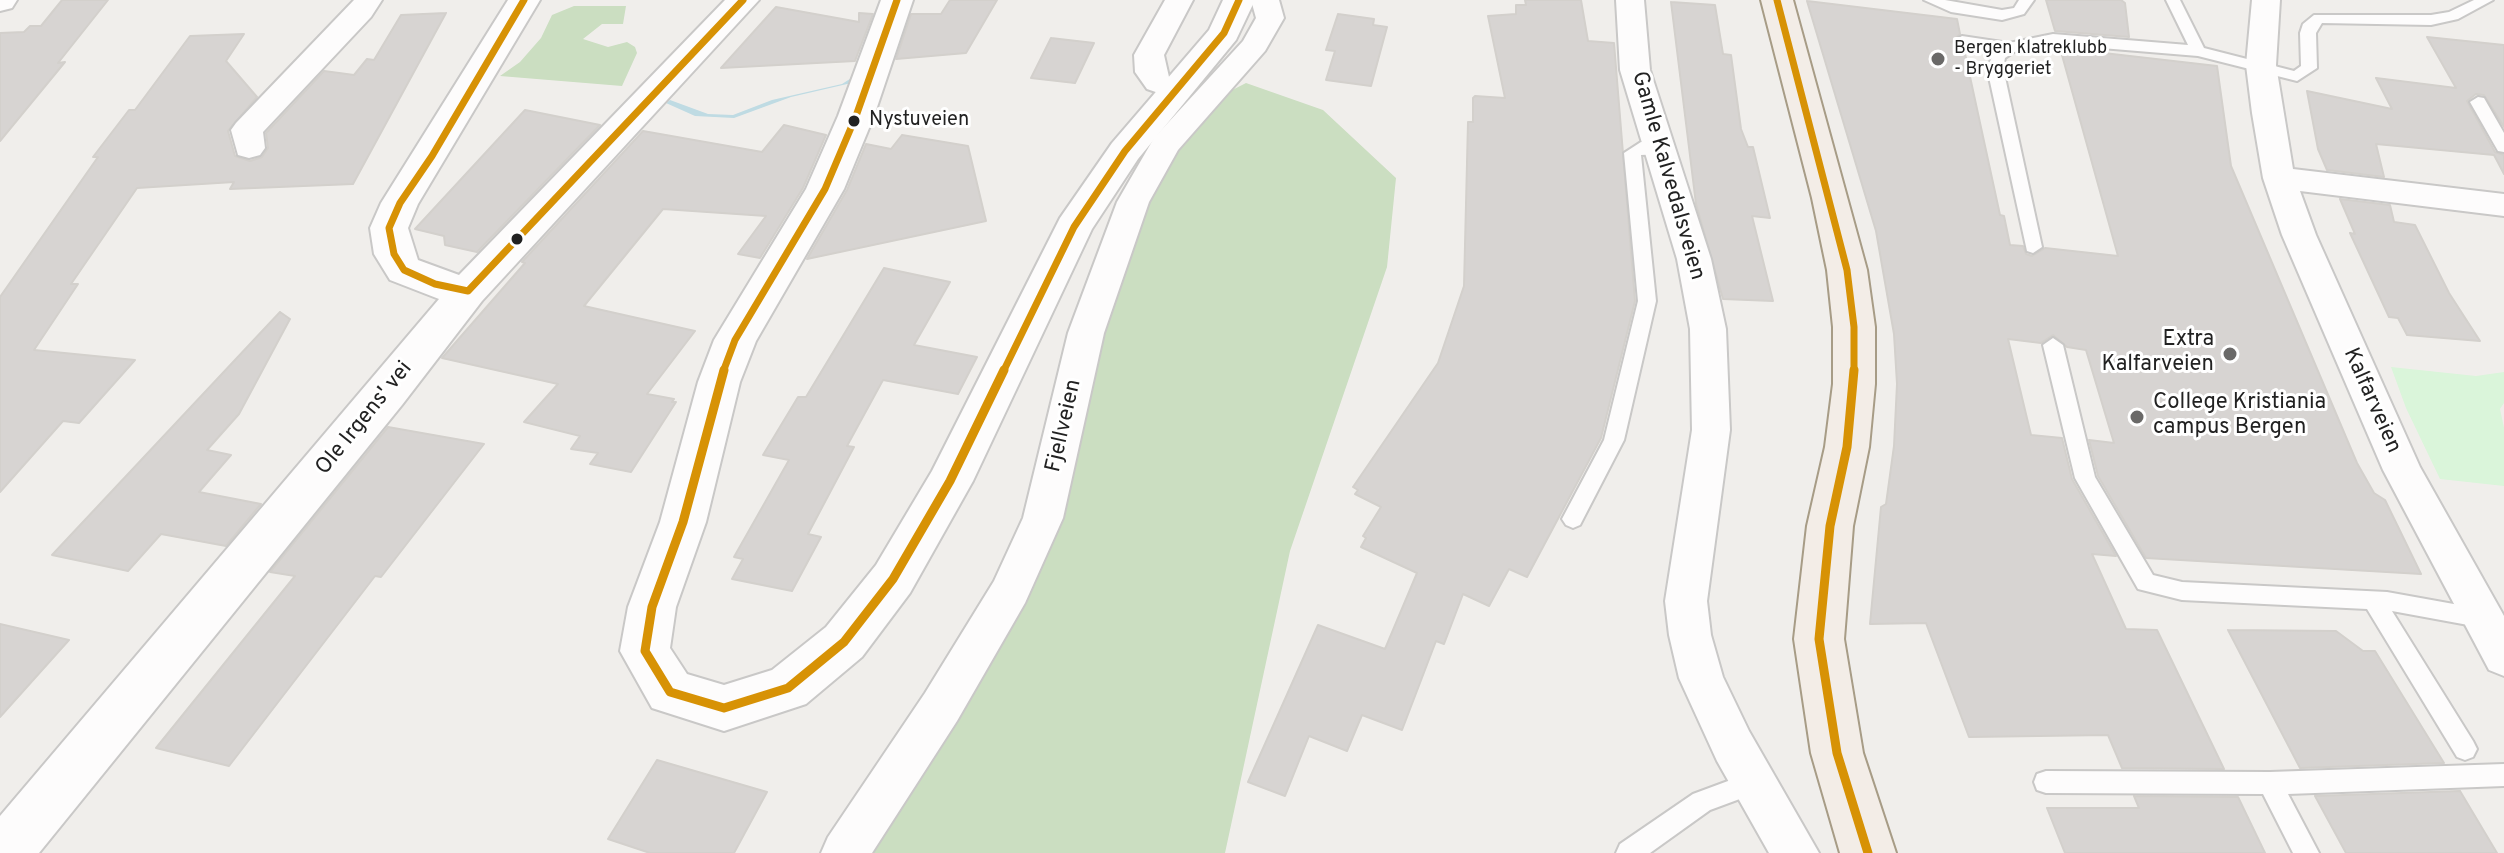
<!DOCTYPE html>
<style>
body{margin:0}
canvas{display:block;background:#f0eeeb}
</style>
<canvas width="2504" height="853"></canvas>
<script>
const ctx = document.querySelector('canvas').getContext('2d');
ctx.lineJoin = 'round';
function paint(path, color) { ctx.fillStyle = color; ctx.fill(path, 'evenodd'); }
const toPath = rows => new Path2D(rows.map(r => 'M' + r).join(''));
function strokePath(path, color, width, dash) { ctx.strokeStyle = color; ctx.lineWidth = width; ctx.lineCap = dash ? 'butt' : 'round'; ctx.setLineDash(dash || []); ctx.stroke(path); }
function label(font, color, halo, rows, align = 'center') {
  ctx.font = font + ' Overpass,sans-serif'; ctx.lineWidth = 6; ctx.setLineDash([]); ctx.textBaseline = 'middle'; ctx.strokeStyle = halo; ctx.fillStyle = color; for (const [text, x, y, turn = 0] of rows) {
    ctx.save(); ctx.translate(x, y); ctx.rotate((+turn || 0) * Math.PI / 180); ctx.textAlign = isNaN(turn) ? turn : align; if (halo) ctx.strokeText(text, 0, 0); ctx.fillText(text, 0, 0); ctx.restore();
  }
}
const forest = toPath([
 [574,6,626,6,623,24,602,24,583,39,608,47,627,42,635,47,637,53,622,86,500,76,520,62,541,38,552,15],
 [1246,83,1323,110,1396,178,1387,267,1290,551,1225,853,869,853,1011,629,1054,532,1081,435,1137,193,1205,104]
]);
const park = toPath([
 [2391,367,2476,376,2504,372,2504,403,2500,409,2504,428,2504,486,2440,479,2406,408]
]);
const water = toPath([
 [853,77,860,81,791,97,734,118,695,116,666,103,670,100,708,114,733,115,772,100,842,84]
]);
const building = toPath([
 [62,0,108,0,58,63,65,62,0,141,0,33,24,32,30,26,41,26,62,0],
 [950,0,997,0,966,53,896,59,911,14,941,14,950,0],
 [1525,0,1581,0,1588,41,1614,43,1635,301,1601,438,1527,577,1509,569,1489,606,1463,594,1444,644,1436,641,1402,730,1362,715,1347,751,1309,736,1285,796,1248,782,1318,625,1385,649,1417,573,1361,547,1366,538,1363,536,1381,507,1355,494,1358,490,1353,487,1438,363,1464,286,1468,122,1473,122,1473,98,1475,96,1505,98,1488,16,1516,14,1516,5,1526,5,1525,0],
 [2046,0,2121,0,2125,3,2129,37,2055,31,2046,0],
 [1807,1,1957,19,1960,34,1951,42,1964,49,2000,215,2004,216,2010,245,2023,246,2026,254,2032,256,2045,248,2118,256,2060,48,2217,66,2231,166,2357,463,2374,493,2385,500,2421,574,2146,558,2098,476,2089,440,2114,443,2086,350,2067,347,2053,335,2041,343,2008,339,2031,435,2062,438,2072,479,2116,556,2092,554,2126,629,2157,630,2224,769,2122,768,2108,735,1969,737,1926,623,1870,624,1881,507,1886,504,1894,446,1897,384,1894,334,1876,231,1807,1],
 [1671,2,1715,5,1723,54,1731,55,1741,129,1748,147,1753,147,1770,218,1752,216,1773,301,1723,299,1696,204,1671,2],
 [776,7,859,22,859,13,873,14,855,61,721,68,776,7],
 [446,13,353,184,230,189,234,182,137,188,71,284,78,284,34,350,135,360,79,423,63,421,0,492,0,297,98,157,93,157,129,110,135,110,190,36,244,34,226,61,257,97,228,131,235,156,250,161,262,157,268,148,266,133,324,71,354,75,367,59,374,60,401,15,446,13],
 [1338,14,1374,19,1373,25,1387,27,1371,86,1326,80,1335,51,1326,50,1338,14],
 [2427,37,2504,45,2504,127,2484,95,2476,94,2467,101,2495,152,2504,155,2504,174,2494,155,2376,144,2384,177,2327,170,2318,149,2307,91,2392,109,2376,78,2456,88,2427,37],
 [1051,38,1094,43,1075,83,1031,78,1051,38],
 [525,110,600,125,477,252,445,245,444,236,415,229,525,110],
 [784,125,826,135,803,188,760,258,738,254,766,216,663,209,584,306,695,331,647,394,674,399,672,402,676,402,631,472,590,464,598,453,571,449,580,436,524,422,558,384,442,358,525,263,522,262,643,131,762,152,784,125],
 [902,135,968,146,986,221,807,259,847,190,866,144,891,149,902,135],
 [2340,199,2390,205,2394,222,2415,225,2449,293,2480,341,2407,335,2398,318,2389,317,2350,233,2355,234,2340,199],
 [884,268,950,282,914,345,977,357,958,394,883,380,847,446,854,447,808,534,821,537,792,591,732,579,743,559,734,557,789,460,763,455,798,397,806,397,884,268],
 [280,312,290,319,239,414,207,450,231,455,199,492,261,504,226,546,161,534,128,571,52,555,280,312],
 [388,427,484,444,381,577,375,576,229,766,156,748,295,576,270,572,388,427],
 [0,624,69,640,0,717,0,624],
 [2228,630,2336,631,2363,651,2375,651,2444,763,2300,768,2228,630],
 [657,760,767,792,734,853,650,853,608,839,657,760],
 [2460,791,2497,853,2346,853,2315,796,2460,791],
 [2134,796,2238,797,2265,853,2065,853,2047,808,2139,808,2134,796]
]);
const service = toPath([
 [1924,0,1945,0,2002,10,2014,8,2019,0,2034,0,2024,14,2002,20,1951,12,1924,0],
 [2166,0,2180,0,2204,48,2294,71,2301,66,2300,33,2303,24,2314,15,2431,15,2449,12,2474,0,2493,0,2458,19,2431,25,2322,23,2316,33,2317,68,2297,81,2198,56,2053,44,2014,52,2005,58,2003,68,2042,247,2033,253,2027,251,1987,68,1995,51,1962,46,1954,41,1962,36,2009,43,2053,34,2188,45,2166,0],
 [2478,97,2484,98,2504,133,2504,152,2498,151,2470,102,2478,97],
 [1641,142,1662,144,1670,149,1662,154,1641,155,1656,301,1624,440,1580,525,1573,528,1566,525,1562,519,1604,440,1638,301,1624,153,1641,142],
 [2053,338,2063,345,2095,477,2153,575,2182,582,2387,592,2487,610,2490,617,2487,624,2479,627,2392,611,2473,741,2477,749,2473,757,2465,760,2457,757,2367,609,2182,600,2138,589,2075,478,2043,345,2053,338],
 [2504,764,2504,786,2288,794,2319,853,2293,853,2263,794,2046,793,2037,790,2034,782,2037,774,2046,771,2270,772,2504,764],
 [1755,771,1764,774,1767,782,1764,790,1710,810,1650,853,1616,853,1620,844,1693,794,1755,771]
]);
const minor = toPath([
 [354,0,382,0,371,17,263,132,265,148,260,155,249,158,238,155,231,130,236,123,354,0],
 [1165,0,1193,0,1164,55,1169,77,1187,83,1191,90,1187,97,1176,99,1147,89,1135,72,1134,55,1165,0],
 [1251,0,1279,0,1284,18,1265,51,1178,150,1149,202,1104,333,1063,518,1025,603,957,721,872,853,821,853,828,837,925,693,994,581,1023,518,1068,333,1117,202,1154,138,1243,41,1256,18,1251,0],
 [1616,0,1644,0,1650,70,1711,259,1726,329,1730,430,1707,601,1711,635,1723,677,1749,731,1819,853,1769,853,1717,761,1679,678,1669,635,1665,601,1692,430,1690,329,1677,259,1620,70,1616,0],
 [2252,0,2280,0,2276,65,2293,169,2504,194,2504,216,2300,191,2316,235,2420,467,2504,616,2504,676,2489,670,2383,470,2282,235,2263,178,2252,113,2246,65,2252,0]
]);
const tertiary = toPath([
 [0,0,17,0,12,8,0,11,0,0],
 [508,0,540,0,418,204,408,228,418,260,459,275,725,0,759,0,482,301,402,405,39,853,0,853,0,816,439,299,390,280,374,254,370,228,381,203,508,0],
 [881,0,913,0,874,116,844,189,756,341,740,382,706,522,676,607,670,648,687,674,724,685,772,670,826,627,876,565,932,471,1060,218,1112,143,1209,30,1223,0,1255,0,1236,40,1138,159,1092,229,973,481,910,593,862,657,806,704,724,731,652,708,620,651,628,607,660,522,698,382,714,340,806,189,838,116,881,0]
]);
const primary = toPath([
 [1761,0,1793,0,1867,270,1875,327,1875,384,1869,447,1853,526,1844,639,1863,753,1896,853,1840,853,1811,753,1794,639,1807,526,1825,447,1833,384,1833,327,1827,270,1812,198,1761,0]
]);
const bus1Far1 = toPath([
 [524,0,432,156,400,203,389,228,394,254,404,270,435,284,468,291,743,0],
 [1777,0,1847,270,1854,327,1854,372],
 [723,372,735,340,825,189,856,116,897,0],
 [1003,372,1074,227,1125,151,1224,33,1239,0]
]);
const bus1 = toPath([
 [724,370,683,522,652,607,645,651,670,692,724,708,788,688,844,642,893,579,950,481,1004,370],
 [1854,370,1847,447,1830,526,1819,639,1837,753,1868,853]
]);
const markers = [
 [1938,59,8,"#6a6968"],
 [854,121,7,"#222"],
 [517,239,7,"#222"],
 [2230,354,8,"#6a6968"],
 [2137,417,8,"#6a6968"]
];
const farPoinames = [
 ["Bergen klatreklubb",1954,49],
 ["- Bryggeriet",1954,70]
];
const busNames = [
 ["Nystuveien",869,121]
];
const streetNames = [
 ["Gamle Kalvedalsveien",1667,176,74],
 ["Kalfarveien",2371,401,66],
 ["Ole Irgens' vei",365,419,-51],
 ["Fjellveien",1065,426,-77]
];
const poiNames = [
 ["Extra",2214,341],
 ["Kalfarveien",2214,366],
 ["College Kristiania",2153,404,"left"],
 ["campus Bergen",2153,429,"left"]
];
paint(forest, '#cbdec1');
paint(park, '#daf5da');
paint(water, '#bfdbe3');
paint(building, '#d7d4d2');
strokePath(building, '#d3d0cc', 2);
strokePath(service, '#c9c8c7', 4);
strokePath(minor, '#c9c8c7', 4);
strokePath(tertiary, '#c9c8c7', 4);
strokePath(primary, '#a79c86', 4);
paint(service, '#fdfcfc');
paint(minor, '#fdfcfc');
paint(tertiary, '#fdfcfc');
paint(primary, '#f3ede7');
strokePath(bus1Far1, '#d79205', 7);
strokePath(bus1, '#d79205', 9);
for (const [x, y, r, color] of markers) { const dot = new Path2D(); dot.arc(x, y, r, 0, 2 * Math.PI); ctx.fillStyle = color; ctx.fill(dot); strokePath(dot, '#fff', 3); }
label('18px', '#222', '#fff', farPoinames, 'left');
label('20px', '#222', '#fff', busNames, 'left');
label('22px', '#222', '#fff', streetNames);
label('22px', '#222', '#fff', poiNames, 'right');
</script>
